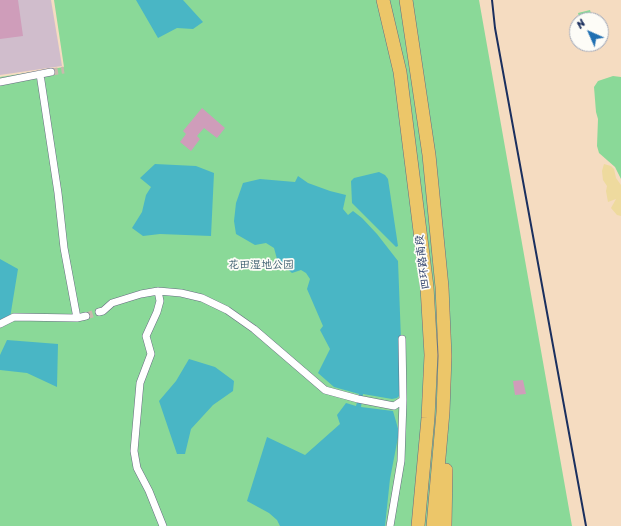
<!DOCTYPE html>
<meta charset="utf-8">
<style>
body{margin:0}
#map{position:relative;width:621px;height:526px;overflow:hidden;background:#f5dcc1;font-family:Sriracha,sans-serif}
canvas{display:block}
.north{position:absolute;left:569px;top:12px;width:40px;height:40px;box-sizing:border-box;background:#fdfcf7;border:1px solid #a3aaba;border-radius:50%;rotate:315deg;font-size:11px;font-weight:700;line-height:16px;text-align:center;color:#1b2f5e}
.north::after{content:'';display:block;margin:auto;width:14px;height:18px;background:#1f6fb2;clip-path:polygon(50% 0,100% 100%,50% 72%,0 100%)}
</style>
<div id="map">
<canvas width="621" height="526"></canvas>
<div class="north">N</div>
</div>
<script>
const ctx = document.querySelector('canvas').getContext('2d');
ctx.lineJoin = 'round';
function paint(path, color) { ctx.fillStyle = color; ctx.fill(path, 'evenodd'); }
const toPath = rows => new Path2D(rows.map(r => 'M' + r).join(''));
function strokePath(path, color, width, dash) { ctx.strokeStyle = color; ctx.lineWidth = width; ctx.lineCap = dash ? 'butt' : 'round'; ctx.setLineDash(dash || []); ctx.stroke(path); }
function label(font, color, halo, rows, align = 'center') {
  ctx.font = font + ' Sriracha,"LXGW WenKai TC",sans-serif'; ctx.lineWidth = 3.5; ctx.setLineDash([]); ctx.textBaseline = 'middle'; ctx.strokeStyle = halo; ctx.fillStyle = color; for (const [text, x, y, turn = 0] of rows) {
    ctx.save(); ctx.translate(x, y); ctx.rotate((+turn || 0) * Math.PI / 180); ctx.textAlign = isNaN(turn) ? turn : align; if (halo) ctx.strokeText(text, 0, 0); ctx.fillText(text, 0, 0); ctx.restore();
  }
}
const industrial = toPath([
 [0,0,51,0,62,66,0,75]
]);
const green = toPath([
 [54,0,479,0,572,526,0,526,0,77,64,67],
 [590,10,593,20,580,20,578,13],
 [613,76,621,77,621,179,615,167,599,153,597,146,598,119,596,112,594,87,598,81]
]);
const sand = toPath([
 [604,164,611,166,614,169,616,178,621,185,621,216,617,215,611,208,616,199,608,202,606,191,607,186,603,180,602,171]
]);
const water = toPath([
 [136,0,183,0,203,22,193,29,177,28,158,38],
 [155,164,196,166,214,173,211,236,160,234,143,236,132,228,142,212,146,195,151,187,140,178],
 [379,172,385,175,388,179,398,246,396,247,352,203,351,181,354,178],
 [298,176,308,183,330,191,346,195,343,209,348,215,353,211,362,218,377,234,398,261,403,392,397,398,392,399,363,394,361,407,393,411,399,432,390,479,385,526,280,526,277,520,269,513,247,501,267,437,305,455,340,424,337,415,346,403,356,406,359,394,334,387,318,373,330,349,320,330,323,326,307,289,310,279,306,273,301,270,292,273,277,259,274,248,266,243,255,245,236,234,234,221,236,203,243,183,260,179,295,182],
 [0,259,18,269,10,318,0,322],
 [7,340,58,344,57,387,27,373,0,370,0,355],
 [189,359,215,367,234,381,233,391,213,405,191,429,185,454,177,454,159,401,176,381]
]);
const building = toPath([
 [0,0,18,0,23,36,0,39],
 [202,108,225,128,217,138,204,128,197,136,200,139,191,151,180,142,186,134,183,131],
 [523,380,526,394,515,395,513,381]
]);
const minorTunnel = toPath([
 [51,72,64,70],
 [86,316,99,312]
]);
const minor = toPath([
 [40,74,58,193,64,248,77,318,86,316],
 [0,82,51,72],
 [158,291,160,301,157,312,146,336,151,354,140,383,134,451,137,468,149,491,163,526],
 [99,312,103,311,112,303,141,294,158,291,181,293,202,298,227,310,254,329,325,390,358,399,394,406,403,400,402,339],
 [0,324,14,317,77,318],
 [390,526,401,461,403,400]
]);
const motorway = toPath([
 [383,0,400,72,427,287,431,355,428,418,418,526],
 [406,0,429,155,442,287,445,356,443,412,433,526],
 [445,526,446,470]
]);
const rail = toPath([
 [492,0,495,28,586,526]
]);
const streetNames = [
 ["四环路南段",423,262,-97]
];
const parkNames = [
 ["花田湿地公园",261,265]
];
paint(industrial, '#d0bdcc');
paint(green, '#8ad998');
paint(sand, '#eeda9e');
paint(water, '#49b6c5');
paint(building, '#cf9dba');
strokePath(minorTunnel, '#c9b9ad', 7, [7, 3.5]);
strokePath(minor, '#676c81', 8);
strokePath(motorway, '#676c81', 14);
strokePath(minor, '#fff', 7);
strokePath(motorway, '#ecc669', 13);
strokePath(rail, '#1b2f5e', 2);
label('11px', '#1b2f5e', '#fdfcf7', streetNames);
label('11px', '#375a6c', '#fdfcf7', parkNames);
</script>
